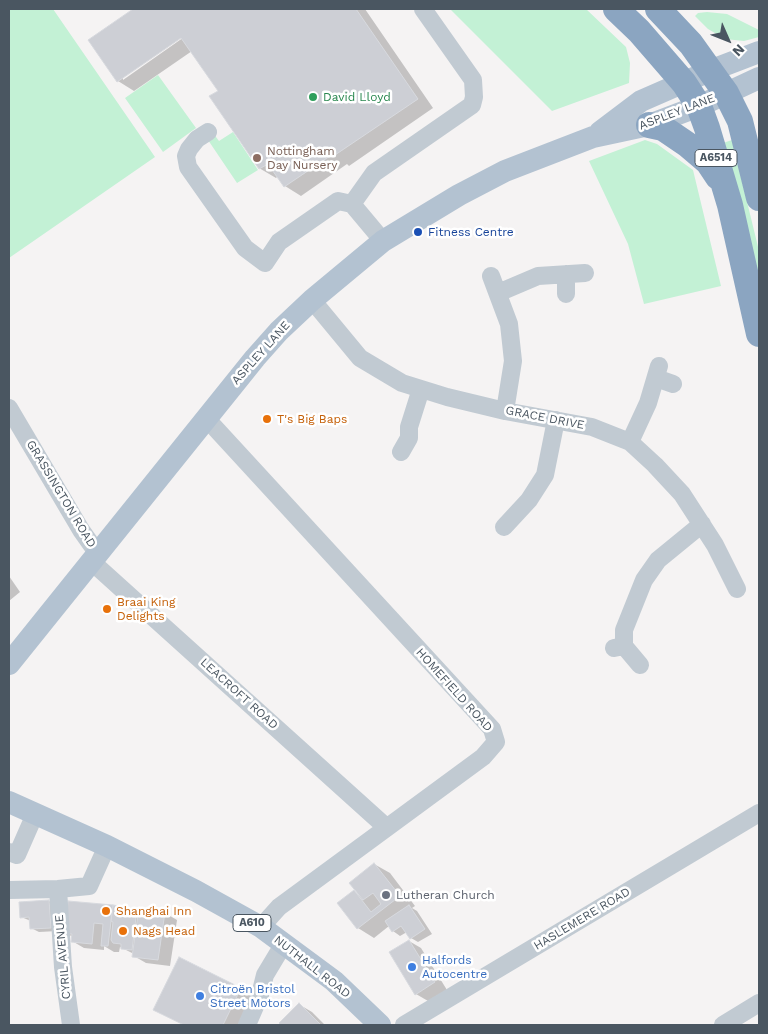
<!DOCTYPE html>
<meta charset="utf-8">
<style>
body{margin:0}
#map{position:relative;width:768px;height:1034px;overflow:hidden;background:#f5f3f3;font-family:"Work Sans",sans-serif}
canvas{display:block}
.frame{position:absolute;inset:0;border:10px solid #4a5661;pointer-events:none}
.north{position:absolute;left:703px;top:15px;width:50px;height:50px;-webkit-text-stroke:4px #fff;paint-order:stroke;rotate:134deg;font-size:14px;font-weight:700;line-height:20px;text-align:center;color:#4a5661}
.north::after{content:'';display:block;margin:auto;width:18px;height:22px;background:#4a5661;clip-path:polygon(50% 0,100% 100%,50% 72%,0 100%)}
</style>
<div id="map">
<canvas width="768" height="1034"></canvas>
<div class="frame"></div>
<div class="north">N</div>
</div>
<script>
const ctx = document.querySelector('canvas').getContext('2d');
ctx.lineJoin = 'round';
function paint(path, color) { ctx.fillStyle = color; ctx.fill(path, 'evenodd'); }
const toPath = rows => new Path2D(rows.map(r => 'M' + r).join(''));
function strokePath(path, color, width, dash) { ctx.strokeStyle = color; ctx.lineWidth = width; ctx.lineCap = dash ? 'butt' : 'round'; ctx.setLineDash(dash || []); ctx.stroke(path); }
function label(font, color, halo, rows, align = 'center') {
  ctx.font = font + ' "Work Sans",sans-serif'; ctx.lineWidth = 5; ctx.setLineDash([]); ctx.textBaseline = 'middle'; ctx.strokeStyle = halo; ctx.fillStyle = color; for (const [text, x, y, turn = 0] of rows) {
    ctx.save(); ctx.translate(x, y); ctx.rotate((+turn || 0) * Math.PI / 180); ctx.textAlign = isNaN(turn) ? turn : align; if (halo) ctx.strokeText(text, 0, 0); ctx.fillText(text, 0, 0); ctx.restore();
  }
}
const green = toPath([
 [9,9,53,9,155,157,9,258],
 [450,9,586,9,626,47,630,63,629,83,552,111],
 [707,12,727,14,759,30,759,37,744,41,725,39,708,29,695,16,698,13],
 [158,75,196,128,163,152,125,98],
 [233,132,258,170,237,183,206,137,213,133,219,141],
 [645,140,657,144,693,170,721,286,644,304,628,244,589,161],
 [732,140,759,251,759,286,723,143]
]);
const shadow = toPath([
 [136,9,365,9,433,108,349,166,347,164,301,196,285,186,278,176,276,178,259,168,219,91,192,51,134,91,118,81,90,40],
 [186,33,187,35,123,80,123,77],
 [9,576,20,592,9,601],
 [374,864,390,873,415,906,412,908,417,911,432,934,418,942,411,938,407,932,400,936,393,931,389,926,374,938,358,928,339,903,354,892,361,896],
 [49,901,57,906,58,931,39,932,31,928,31,921,21,917],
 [69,902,136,910,140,912,165,913,177,920,170,966,146,963,134,956,134,954,120,947,119,952,114,952,104,946,104,950,84,948,72,941,73,937,66,933],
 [409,941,421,948,447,990,428,1001,416,994],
 [241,989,253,996,238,1025,184,1025,154,1010],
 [300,1005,312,1012,325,1025,282,1025,281,1023]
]);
const building = toPath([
 [133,9,356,9,418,99,332,157,330,156,284,187,268,164,259,169,209,96,218,91,181,38,117,82,88,40,133,9],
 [374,863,400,896,357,929,337,903,354,890,371,912,381,904,373,893,363,900,349,883,374,863],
 [49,900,51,928,30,929,29,917,20,918,19,902,49,900],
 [68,901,113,905,108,946,101,946,103,924,94,923,92,944,71,942,72,934,65,934,68,901],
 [113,905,137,909,132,950,121,949,121,944,113,943,111,940,113,922,111,921,113,905],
 [409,905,425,929,410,939,401,926,392,932,385,921,409,905],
 [139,908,165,912,158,960,132,957,139,908],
 [409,940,435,982,415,995,389,952,409,940],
 [179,957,241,988,223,1025,184,1025,153,1010,179,957],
 [299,1003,321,1025,281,1025,279,1023,299,1003]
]);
const minor = toPath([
 [208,132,197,139,189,149,186,156,188,167,245,248,265,263,279,242,338,201,352,204,383,241],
 [352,204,374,173,472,105,474,97,473,80,423,9],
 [491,276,509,324,513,361,505,411],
 [498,293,538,276,585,273],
 [566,294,566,274],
 [312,300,360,358,402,383,447,397,505,411,592,427,630,442,655,465,682,494,715,545,737,589],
 [656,378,673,384],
 [9,408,81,530,98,554],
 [206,418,492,729,496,742,483,757,279,907,261,927],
 [630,442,648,403,659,366],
 [401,452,409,438,409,427,421,389],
 [504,527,529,500,545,475,556,420],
 [92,562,386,827],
 [624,646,624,630,644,580,658,560,702,524],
 [614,648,624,646,640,665],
 [9,852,17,855,35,814],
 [58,889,63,967,71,1025],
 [9,890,58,889,89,886,107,846],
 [247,1025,260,995,265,975,283,945],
 [404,1025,759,813],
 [723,1025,759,1003]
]);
const major = toPath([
 [600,132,641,101,712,70,759,52],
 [9,664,255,358,279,331,312,300,383,241,459,195,505,171,593,137,649,125,699,106,759,78],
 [9,802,107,846,196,891,261,927,334,981,380,1025]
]);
const highway = toPath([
 [616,9,639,31,684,83,699,106,707,128,730,205,759,334],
 [658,9,691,44,726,93,740,121,759,198],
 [649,125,663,128,688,145,708,162,718,177]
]);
const markers = [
 [313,97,5,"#2e9e5b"],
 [257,158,5,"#8d6e63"],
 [418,232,5,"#1a4fb4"],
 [267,419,5,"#e8710a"],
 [107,609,5,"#e8710a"],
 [386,895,5,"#6b7280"],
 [106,911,5,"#e8710a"],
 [123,931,5,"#e8710a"],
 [412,967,5,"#3f7fe0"],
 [200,996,5,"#3f7fe0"]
];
const shields = [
 [716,158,42],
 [252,923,38]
];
const shieldNames = [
 ["A6514",716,158],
 ["A610",252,923]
];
const leisureNames = [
 ["David Lloyd",323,97]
];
const streetNames = [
 ["ASPLEY LANE",677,112,-21],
 ["ASPLEY LANE",261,353,-48],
 ["GRACE DRIVE",545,418,11],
 ["GRASSINGTON ROAD",61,494,59],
 ["HOMEFIELD ROAD",454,690,48],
 ["LEACROFT ROAD",239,694,42],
 ["HASLEMERE ROAD",582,919,-31],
 ["CYRIL AVENUE",63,957,-95],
 ["NUTHALL ROAD",312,967,38]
];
const educationNames = [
 ["Nottingham",267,151],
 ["Day Nursery",267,165]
];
const transitNames = [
 ["Fitness Centre",428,232]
];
const foodNames = [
 ["T's Big Baps",277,419],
 ["Braai King",117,602],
 ["Delights",117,616],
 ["Shanghai Inn",116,911],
 ["Nags Head",133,931]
];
const worshipNames = [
 ["Lutheran Church",396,895]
];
const shopNames = [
 ["Halfords",422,960],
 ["Autocentre",422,974],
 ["Citroën Bristol",210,989],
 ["Street Motors",210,1003]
];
paint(green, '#c3f1d5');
paint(shadow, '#0003');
paint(building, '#cdcfd5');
strokePath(building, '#d7d9de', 1);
strokePath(minor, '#c1cad2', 18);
strokePath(major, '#b3c2d1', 22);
strokePath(highway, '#8ba5c1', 26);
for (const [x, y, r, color] of markers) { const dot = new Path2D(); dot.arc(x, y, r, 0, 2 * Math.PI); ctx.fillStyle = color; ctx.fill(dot); strokePath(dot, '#fff', 2); }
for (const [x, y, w] of shields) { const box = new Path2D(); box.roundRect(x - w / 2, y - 8.5, w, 17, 4); ctx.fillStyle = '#fff'; ctx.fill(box); strokePath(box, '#4a5661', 1); }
label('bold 11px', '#4a5661', null, shieldNames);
label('12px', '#27864d', '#fff', leisureNames, 'left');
label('12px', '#4a5661', '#fff', streetNames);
label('12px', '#785e54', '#fff', educationNames, 'left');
label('12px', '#164399', '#fff', transitNames, 'left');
label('12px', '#c56008', '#fff', foodNames, 'left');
label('12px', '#5b616d', '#fff', worshipNames, 'left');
label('12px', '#366cbe', '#fff', shopNames, 'left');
</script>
